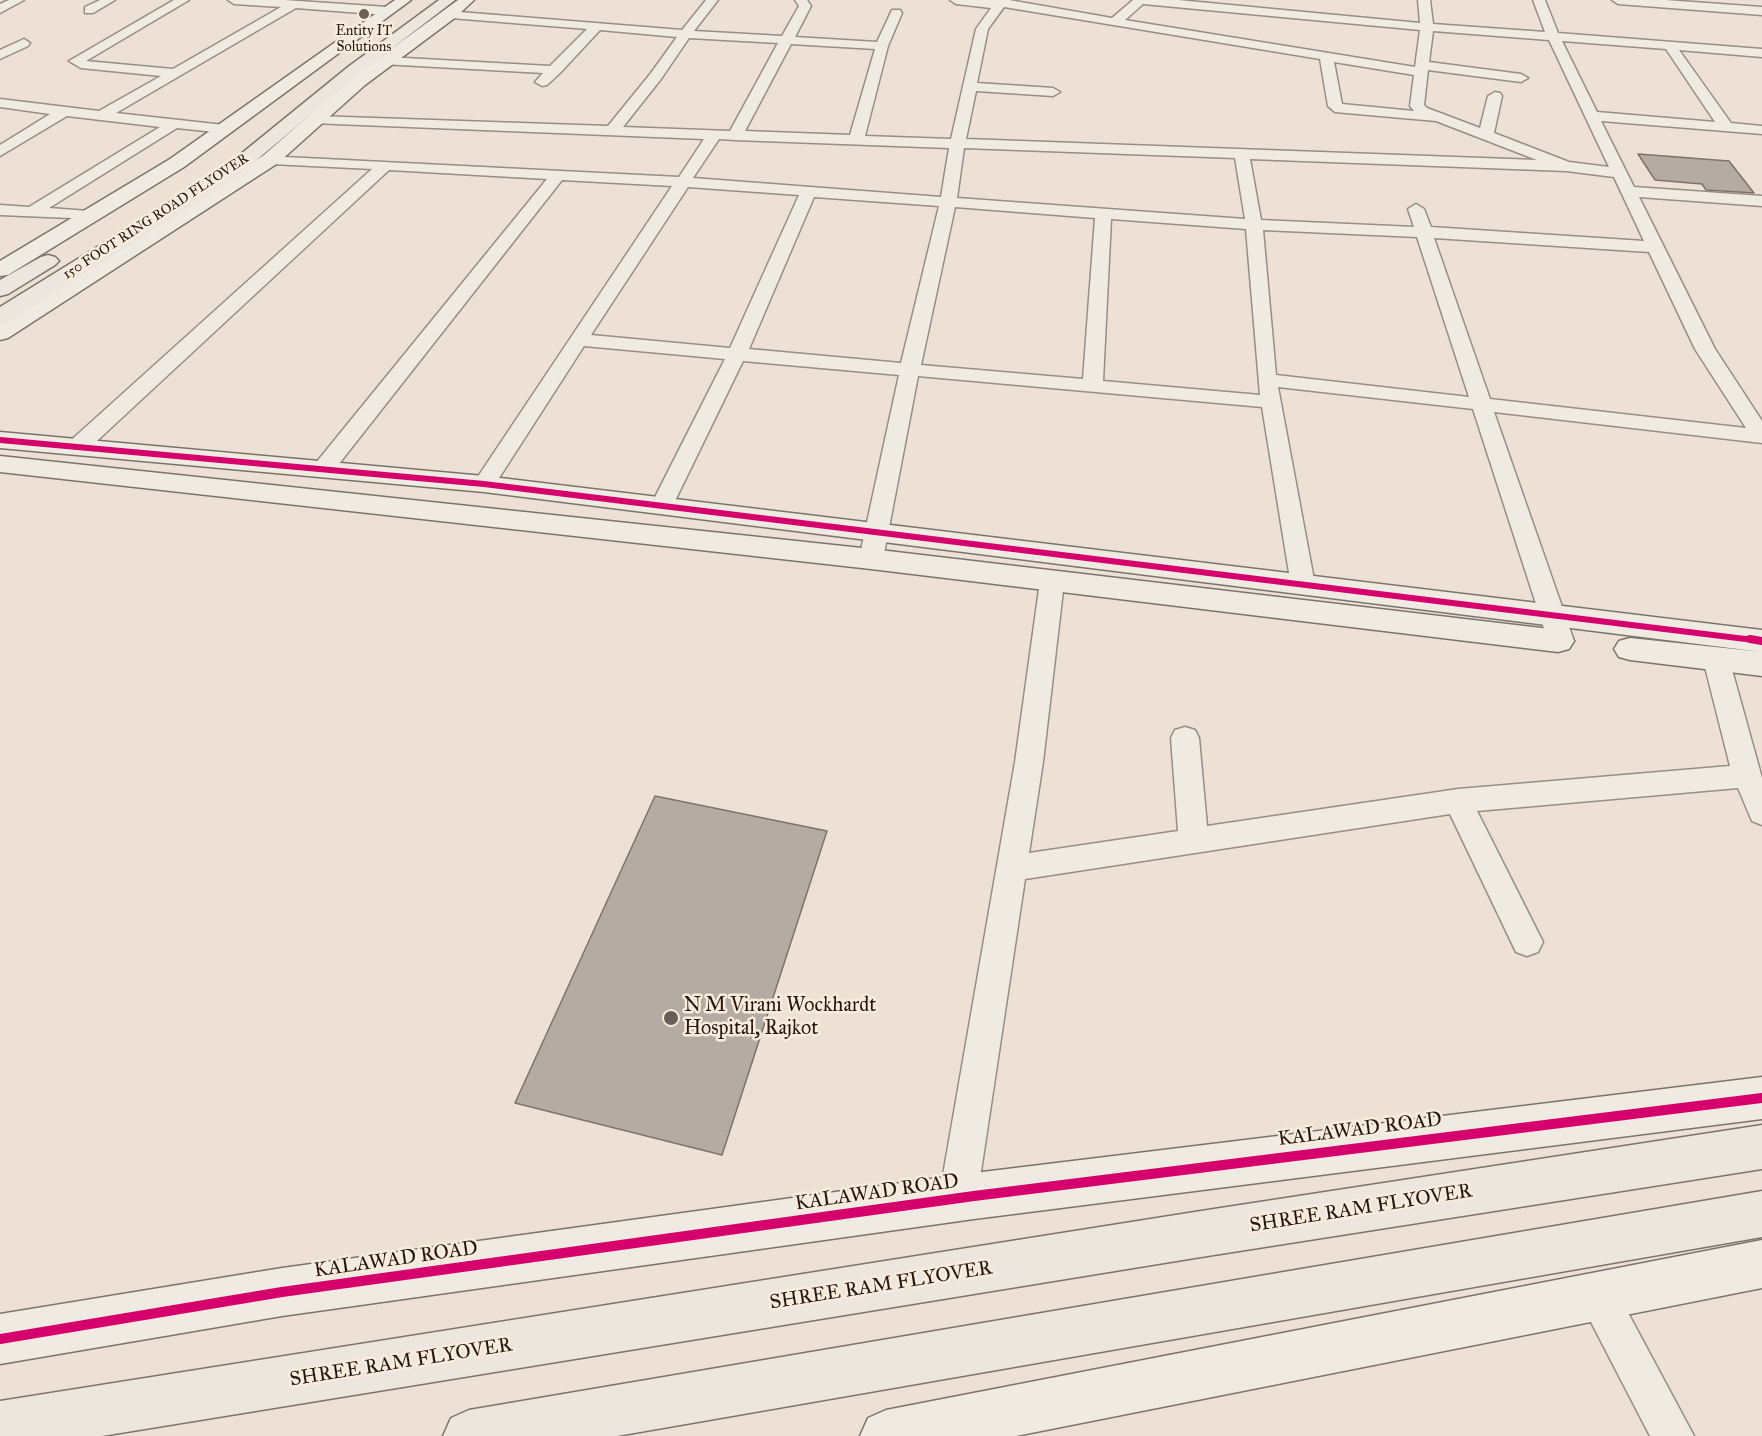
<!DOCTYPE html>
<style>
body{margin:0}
canvas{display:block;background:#ece1d4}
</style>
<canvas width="1762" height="1436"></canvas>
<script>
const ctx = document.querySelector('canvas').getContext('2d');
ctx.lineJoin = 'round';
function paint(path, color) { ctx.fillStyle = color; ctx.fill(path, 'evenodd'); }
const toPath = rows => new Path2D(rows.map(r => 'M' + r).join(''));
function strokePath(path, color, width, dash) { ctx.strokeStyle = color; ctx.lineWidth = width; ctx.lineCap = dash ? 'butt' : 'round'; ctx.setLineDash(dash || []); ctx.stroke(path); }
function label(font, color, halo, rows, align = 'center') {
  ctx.font = font + ' "IM FELL Great Primer",serif'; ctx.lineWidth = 5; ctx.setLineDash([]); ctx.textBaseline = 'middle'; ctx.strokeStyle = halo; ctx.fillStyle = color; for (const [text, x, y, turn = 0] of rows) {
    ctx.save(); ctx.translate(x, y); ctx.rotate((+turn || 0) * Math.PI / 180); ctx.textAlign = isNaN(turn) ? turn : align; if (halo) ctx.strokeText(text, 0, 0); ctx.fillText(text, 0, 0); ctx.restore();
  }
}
const building = toPath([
 [1638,154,1729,161,1754,193,1706,190,1702,184,1655,180,1638,154],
 [655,796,827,831,722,1155,515,1103,655,796]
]);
const street = toPath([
 [9,0,24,0,0,13,0,4,9,0],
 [100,0,115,0,93,13,85,13,85,7,100,0],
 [174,0,189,0,86,61,173,69,281,7,234,4,228,0,284,0,387,7,393,11,387,15,296,8,116,113,224,125,231,129,224,133,177,128,49,208,89,211,97,216,95,219,0,215,0,205,29,207,160,127,67,116,0,156,0,145,50,114,0,107,0,99,99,111,161,76,81,68,69,61,174,0],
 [706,0,718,0,694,31,782,36,799,6,795,0,807,0,811,6,795,37,877,42,892,10,900,10,902,13,888,46,865,136,951,139,976,29,991,8,956,4,950,0,1009,0,1112,18,1133,0,1178,0,1420,23,1418,0,1430,0,1433,24,1545,32,1533,0,1545,0,1558,33,1762,49,1762,57,1679,50,1731,123,1762,126,1762,134,1601,121,1634,187,1762,196,1762,206,1639,197,1715,349,1762,421,1762,443,1494,412,1574,641,1570,647,1561,650,1552,647,1548,641,1473,409,1278,387,1315,585,1312,591,1303,593,1294,591,1291,585,1262,407,918,376,883,559,879,565,871,567,863,565,859,559,899,375,743,361,673,505,670,510,662,512,654,510,651,505,725,359,584,346,492,489,484,491,476,489,473,484,672,186,562,180,331,474,323,476,315,474,312,469,315,464,547,179,389,170,85,452,77,453,69,452,66,447,69,442,372,169,271,164,263,159,266,156,679,177,704,139,311,123,309,120,311,117,316,116,608,126,651,73,677,37,600,30,560,73,547,85,542,86,535,82,543,73,382,64,380,61,387,57,550,66,587,29,451,18,445,14,447,11,682,30,706,0],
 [1143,4,1420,30,1415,67,1125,20,1143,4],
 [1004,7,1320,59,1328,106,1335,112,1436,121,1537,160,966,139,976,91,1053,96,1060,92,1053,88,977,83,988,29,1004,7],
 [1433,31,1549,40,1609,167,1569,162,1494,133,1502,96,1500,93,1495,92,1488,96,1480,128,1427,108,1424,105,1428,70,1521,82,1528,78,1521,74,1429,62,1433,31],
 [689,38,778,43,730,131,623,127,661,79,689,38],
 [1562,41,1666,49,1715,122,1597,112,1562,41],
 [791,44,875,49,850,135,745,131,791,44],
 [1334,62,1414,75,1410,106,1414,111,1342,104,1334,62],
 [719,139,735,140,949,148,941,197,693,178,719,139],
 [964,148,1235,158,1245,219,957,198,964,148],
 [1250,159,1566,171,1614,177,1644,241,1431,227,1424,209,1416,204,1408,209,1414,227,1261,220,1250,159],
 [688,187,799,195,730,348,591,335,688,187],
 [814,197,939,206,901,363,749,349,814,197],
 [955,207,1095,218,1083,379,921,365,955,207],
 [1111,219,1246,229,1260,395,1103,381,1111,219],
 [1263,230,1417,237,1469,397,1276,375,1263,230],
 [1434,238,1649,252,1695,349,1746,428,1490,399,1434,238],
 [1612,0,1665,0,1762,7,1762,15,1618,4,1612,0],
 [24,39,30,43,28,46,0,59,0,50,24,39],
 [1052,574,1061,576,1064,582,1043,762,1029,853,1178,831,1171,738,1175,730,1185,727,1195,730,1199,738,1207,826,1458,789,1730,766,1703,659,1707,652,1716,650,1725,652,1729,659,1762,778,1762,825,1752,821,1738,788,1477,811,1543,942,1538,952,1527,956,1516,952,1450,814,1025,879,977,1198,971,1211,958,1217,945,1211,939,1198,1015,762,1040,582,1043,576,1052,574],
 [1597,1275,1611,1281,1694,1436,1650,1436,1577,1295,1583,1281,1597,1275]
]);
const secondary = toPath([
 [395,0,411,0,184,167,8,275,0,276,0,261,170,159,395,0],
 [458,0,474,0,456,17,365,85,278,163,8,338,0,340,0,323,264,155,353,77,458,0],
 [0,432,484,476,1762,630,1762,652,484,492,0,448,0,432],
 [0,456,871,549,1558,630,1569,633,1574,641,1569,649,1558,652,871,569,0,472,0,456],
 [1630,638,1762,652,1762,676,1630,660,1619,657,1614,649,1619,641,1630,638],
 [1762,1077,1762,1119,974,1219,282,1316,0,1364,0,1314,282,1268,974,1173,1762,1077],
 [1762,1240,1762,1288,1016,1436,860,1436,868,1418,886,1410,1762,1240]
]);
const primary = toPath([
 [1762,1125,1762,1169,1201,1257,102,1436,0,1436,0,1401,1201,1211,1762,1125],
 [1762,1191,1762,1237,617,1436,443,1436,451,1418,469,1410,1762,1191]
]);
const highway = toPath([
 [439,0,455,0,360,73,234,179,8,322,0,324,0,307,220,171,348,67,439,0],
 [48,255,55,257,59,261,55,265,8,294,0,296,0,280,41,257,48,255]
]);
const cyclewayFar2 = toPath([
 [0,440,484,484,1762,641]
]);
const cyclewayFar1 = toPath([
 [1750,639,1762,641]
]);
const cycleway = toPath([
 [0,1339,282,1292,974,1196,1762,1098]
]);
const markers = [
 [364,14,6,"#6a5e56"],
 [671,1018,8,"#6a5e56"]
];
const farPoinames = [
 ["Entity IT",364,32],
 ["Solutions",364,48]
];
const farStreetnames = [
 ["150 FOOT RING ROAD FLYOVER",156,217,-33]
];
const nearPoinames = [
 ["N M Virani Wockhardt",684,1006],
 ["Hospital, Rajkot",684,1029]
];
const nearStreetnames = [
 ["KALAWAD ROAD",1360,1130,-7],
 ["KALAWAD ROAD",877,1193,-8],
 ["SHREE RAM FLYOVER",1361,1209,-9],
 ["KALAWAD ROAD",396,1260,-8],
 ["SHREE RAM FLYOVER",881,1286,-9],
 ["SHREE RAM FLYOVER",401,1363,-9]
];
paint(building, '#b4aca3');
strokePath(building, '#7b746d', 1.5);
strokePath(street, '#968e87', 3);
strokePath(secondary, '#7b746d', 3);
strokePath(primary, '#7b746d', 3);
strokePath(highway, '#7b746d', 3);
paint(street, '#efeae2');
paint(secondary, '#efeae2');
paint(primary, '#ece6de');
paint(highway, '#ece6de');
strokePath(cyclewayFar2, '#d6006c', 6);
strokePath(cyclewayFar1, '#d6006c', 8);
strokePath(cycleway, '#d6006c', 10);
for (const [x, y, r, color] of markers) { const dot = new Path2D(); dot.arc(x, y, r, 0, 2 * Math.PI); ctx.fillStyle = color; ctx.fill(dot); strokePath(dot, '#f9ecdc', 2); }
label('14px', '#241712', '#f9ecdc', farPoinames);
label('14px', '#241712', '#f9ecdc', farStreetnames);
label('20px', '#241712', '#f9ecdc', nearPoinames, 'left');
label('20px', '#241712', '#f9ecdc', nearStreetnames);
</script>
